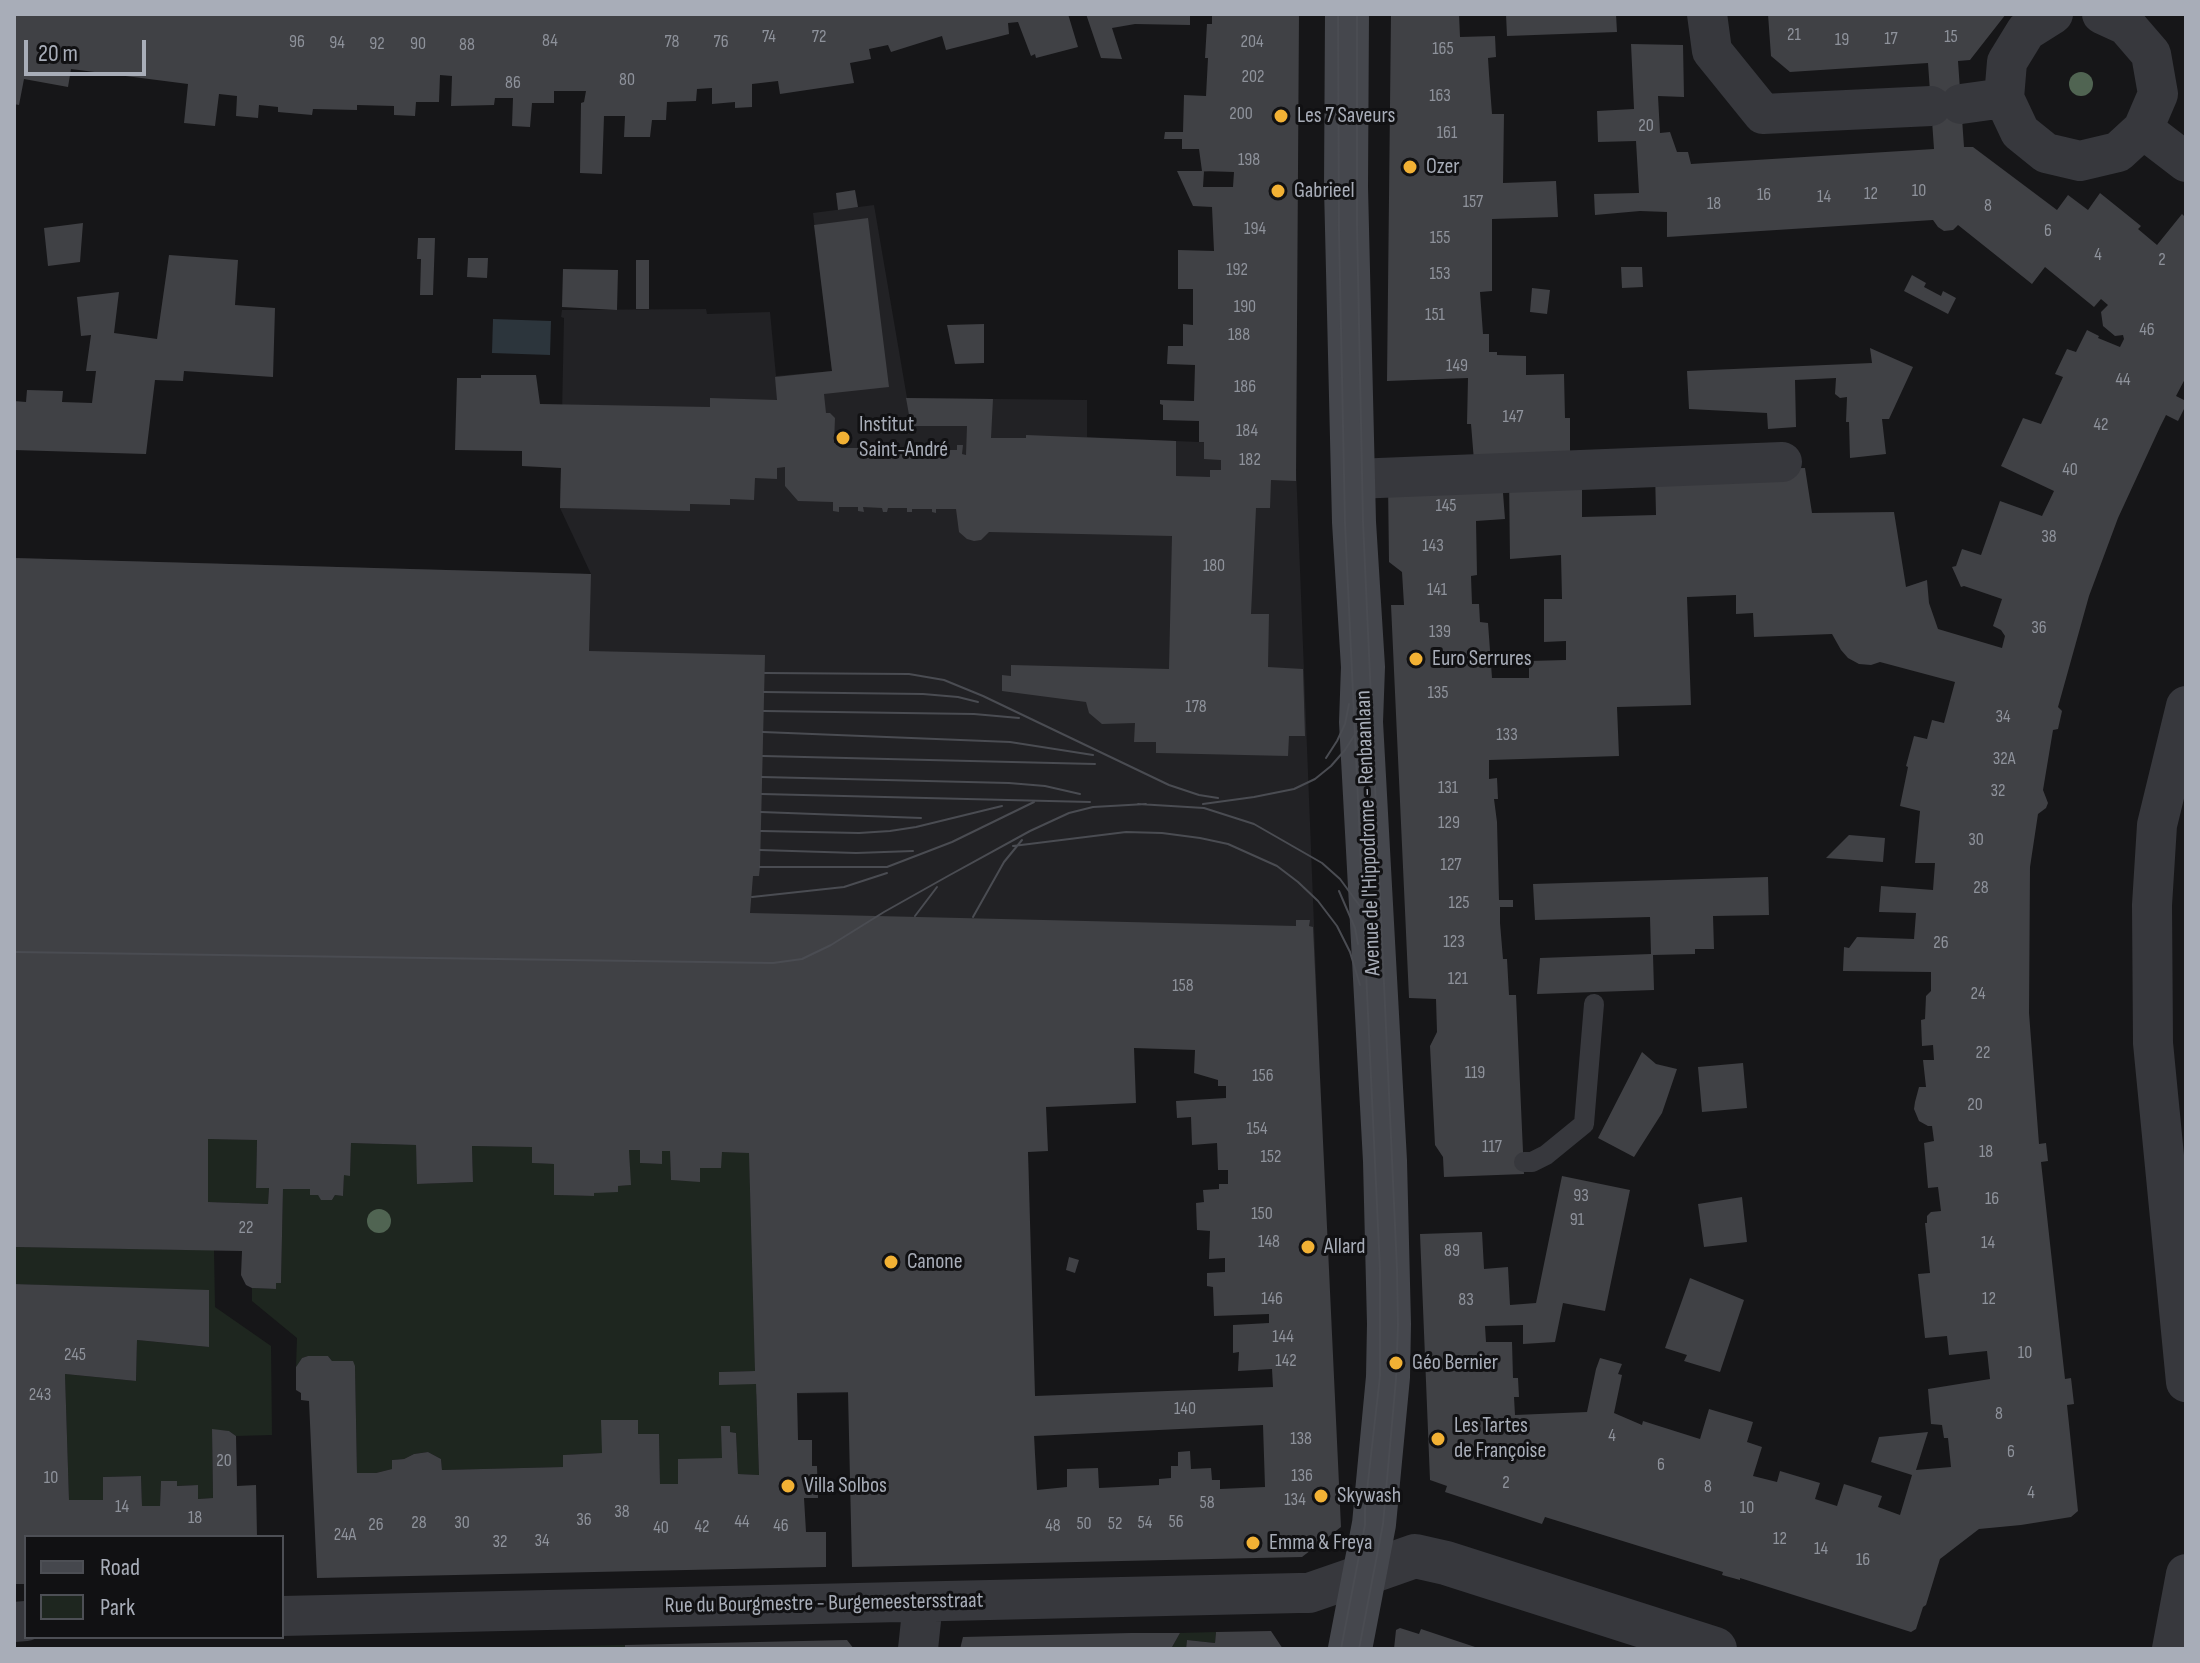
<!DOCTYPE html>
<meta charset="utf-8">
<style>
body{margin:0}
#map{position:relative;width:2200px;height:1663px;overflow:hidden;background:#161618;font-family:"Sofia Sans Condensed",sans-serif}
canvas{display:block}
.frame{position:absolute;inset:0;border:16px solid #a8adb8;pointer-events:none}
.legend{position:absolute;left:24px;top:1535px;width:260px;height:104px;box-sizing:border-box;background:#111113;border:2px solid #4d4f55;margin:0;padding:10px 14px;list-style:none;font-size:24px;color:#a8adb8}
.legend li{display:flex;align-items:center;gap:16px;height:40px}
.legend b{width:40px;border:2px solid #4d4f55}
.scale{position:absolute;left:24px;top:40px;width:122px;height:36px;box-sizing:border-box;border:4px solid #a8adb8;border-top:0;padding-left:10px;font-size:24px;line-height:28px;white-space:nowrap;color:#a8adb8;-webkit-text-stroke:6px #111113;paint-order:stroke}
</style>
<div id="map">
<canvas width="2200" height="1663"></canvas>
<div class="frame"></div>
<ul class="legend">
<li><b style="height:10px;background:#45474d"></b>Road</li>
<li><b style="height:22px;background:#1e261f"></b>Park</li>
</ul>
<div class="scale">20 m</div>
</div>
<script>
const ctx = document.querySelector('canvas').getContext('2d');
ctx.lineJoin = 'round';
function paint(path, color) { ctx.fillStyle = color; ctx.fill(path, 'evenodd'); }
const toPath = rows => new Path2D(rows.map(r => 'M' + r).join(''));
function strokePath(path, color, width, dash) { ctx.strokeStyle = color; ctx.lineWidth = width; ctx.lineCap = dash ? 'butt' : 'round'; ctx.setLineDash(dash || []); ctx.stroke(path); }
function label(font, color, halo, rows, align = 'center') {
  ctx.font = font + ' "Sofia Sans Condensed",sans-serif'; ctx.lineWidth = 6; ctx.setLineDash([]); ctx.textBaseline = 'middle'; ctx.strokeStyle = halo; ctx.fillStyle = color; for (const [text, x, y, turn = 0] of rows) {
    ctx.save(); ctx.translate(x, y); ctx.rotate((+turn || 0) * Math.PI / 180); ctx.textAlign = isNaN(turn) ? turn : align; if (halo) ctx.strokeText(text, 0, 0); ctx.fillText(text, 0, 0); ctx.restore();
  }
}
const built = toPath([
 [874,205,907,398,1087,400,1087,437,1199,442,1295,443,1319,1052,1051,1046,1028,1152,1037,1563,848,1393,756,1394,722,1152,14,1135,14,558,591,574,560,508,564,318,561,317,562,310,706,309,707,314,770,312,776,376,832,371,813,213]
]);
const green = toPath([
 [208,1139,257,1140,256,1187,269,1188,268,1204,208,1202],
 [351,1143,416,1145,418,1184,473,1182,472,1146,532,1147,532,1163,554,1164,554,1195,594,1196,594,1193,618,1186,630,1185,629,1150,640,1150,640,1163,661,1164,662,1151,670,1151,671,1180,700,1181,700,1168,722,1152,749,1153,755,1371,720,1372,719,1384,756,1384,759,1475,738,1474,736,1433,730,1432,730,1426,722,1426,722,1458,678,1460,678,1484,660,1484,659,1434,638,1434,637,1420,602,1420,602,1453,563,1455,563,1467,442,1470,441,1459,428,1452,414,1454,404,1459,392,1460,392,1469,376,1473,357,1473,355,1366,332,1361,328,1356,308,1356,302,1358,296,1367,297,1338,252,1301,252,1288,276,1289,276,1283,281,1282,283,1189,310,1189,311,1195,318,1195,322,1200,332,1200,335,1195,343,1196,344,1175,350,1175],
 [14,1247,214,1250,215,1307,271,1346,272,1435,236,1436,229,1431,212,1430,213,1498,198,1499,198,1485,177,1486,176,1481,161,1481,160,1506,142,1506,141,1476,103,1477,103,1500,69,1500,65,1374,136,1381,137,1340,209,1347,209,1291,14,1284],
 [1216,1632,1215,1643,1187,1640,1186,1649,1171,1649,1180,1633],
 [625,1645,625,1649,436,1649]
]);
const water = toPath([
 [493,319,551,321,550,355,492,353]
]);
const building = toPath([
 [14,14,1068,14,1078,47,1036,58,1035,54,1031,56,1018,22,1008,23,1009,34,946,50,942,36,891,52,888,45,869,49,871,59,850,63,854,83,780,94,778,81,752,84,752,107,735,108,735,102,712,104,712,88,697,89,696,101,667,102,666,120,652,120,650,137,624,137,625,116,604,116,602,174,580,173,581,103,584,102,586,91,554,91,554,103,532,103,530,127,512,126,513,98,495,98,494,105,451,106,452,76,440,75,439,102,416,102,415,116,394,115,394,106,357,105,357,110,313,109,312,115,278,112,278,107,259,105,258,118,236,116,237,96,219,94,215,126,184,123,188,84,71,69,68,87,24,79,19,105,14,104],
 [1086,14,1190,14,1190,25,1135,24,1112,28,1122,59,1101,58],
 [1212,14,1299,14,1296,481,1271,480,1270,508,1256,508,1251,614,1269,614,1268,667,1303,669,1305,736,1289,736,1288,756,1156,753,1156,742,1134,742,1135,723,1102,724,1089,713,1086,702,1002,691,1002,675,1011,676,1011,665,1169,669,1172,536,989,532,981,540,974,541,967,539,959,532,956,509,936,509,936,513,932,512,932,509,912,509,912,512,907,512,907,508,888,508,887,512,883,512,882,508,863,507,864,512,858,511,858,507,839,507,839,512,833,511,833,502,798,501,785,486,785,467,777,468,777,479,755,478,754,500,730,499,730,505,690,504,690,511,560,508,561,468,522,466,522,451,455,450,457,378,481,378,481,375,536,375,540,404,710,407,710,398,777,400,775,377,832,371,814,225,868,218,889,387,824,394,826,413,830,413,835,418,834,443,840,443,841,448,860,448,860,443,865,444,865,448,884,449,884,444,889,445,889,449,908,449,908,445,914,446,913,449,933,450,933,445,938,446,937,450,957,450,957,445,963,445,962,454,966,455,967,426,911,426,906,398,993,399,991,438,1026,438,1026,435,1176,441,1176,476,1210,477,1210,470,1221,470,1221,460,1204,459,1204,442,1199,442,1199,421,1163,420,1163,405,1160,404,1160,400,1194,401,1195,365,1167,364,1168,346,1183,346,1183,324,1193,325,1193,289,1178,289,1178,250,1214,251,1212,207,1193,206,1177,171,1204,171,1203,187,1233,187,1234,172,1202,171,1199,149,1182,149,1182,139,1164,139,1165,132,1183,132,1184,95,1206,96,1208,58,1205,58,1207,24,1212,24],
 [1391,14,1459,14,1460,37,1495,36,1496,57,1488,58,1489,74,1492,114,1504,114,1503,183,1556,181,1558,217,1492,219,1492,291,1480,292,1483,334,1489,334,1489,352,1497,352,1497,355,1526,356,1526,375,1564,374,1565,418,1570,418,1570,458,1474,461,1471,424,1467,424,1468,378,1387,381],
 [1506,14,1616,14,1617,32,1507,36],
 [1768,14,2006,14,1970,60,1958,61,1964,147,1973,147,2057,210,2068,195,2088,210,2100,193,2141,226,2138,229,2157,245,2182,214,2186,218,2186,377,2176,396,2186,401,2186,405,2178,421,2166,415,2160,427,2118,518,2089,596,2058,707,2062,711,2058,729,2053,730,2043,790,2048,803,2046,808,2038,814,2030,867,2029,1013,2039,1144,2046,1143,2048,1161,2041,1162,2065,1379,2071,1378,2074,1404,2067,1405,2078,1511,2071,1517,2021,1525,1979,1529,1940,1559,1926,1605,1923,1607,1916,1629,1911,1632,1740,1578,1740,1580,1722,1575,1723,1572,1545,1517,1542,1524,1445,1492,1447,1486,1430,1480,1420,1234,1482,1232,1484,1269,1508,1267,1510,1305,1536,1303,1562,1176,1630,1190,1605,1311,1563,1303,1555,1342,1523,1344,1523,1325,1485,1326,1486,1342,1512,1342,1513,1378,1518,1378,1519,1397,1514,1397,1515,1415,1587,1412,1596,1369,1600,1358,1622,1364,1618,1374,1622,1375,1614,1413,1642,1425,1643,1421,1700,1439,1709,1409,1753,1422,1747,1442,1762,1447,1753,1476,1777,1482,1780,1471,1820,1483,1815,1499,1837,1506,1844,1484,1882,1496,1878,1507,1900,1515,1912,1475,1871,1462,1879,1437,1928,1432,1916,1470,1951,1467,1948,1438,1944,1438,1942,1425,1931,1424,1928,1389,1990,1379,1987,1351,1949,1355,1947,1336,1925,1338,1918,1274,1930,1273,1925,1223,1927,1223,1927,1216,1931,1212,1941,1211,1938,1187,1928,1188,1924,1143,1934,1141,1932,1126,1928,1126,1919,1121,1914,1109,1915,1102,1919,1087,1926,1087,1923,1060,1934,1060,1933,1045,1922,1046,1921,1020,1925,1019,1926,996,1931,991,1931,972,1843,971,1844,947,1849,948,1857,937,1914,939,1916,913,1879,912,1881,886,1933,890,1935,863,1915,863,1920,811,1900,806,1908,767,1906,766,1914,736,1927,739,1932,720,1944,723,1955,682,1880,662,1871,665,1859,664,1848,658,1841,650,1832,634,1754,637,1753,613,1736,614,1736,595,1687,597,1691,705,1617,707,1619,756,1489,760,1489,779,1497,778,1498,799,1494,799,1497,822,1499,900,1513,900,1513,907,1500,907,1500,923,1503,959,1507,959,1509,995,1516,995,1524,1174,1444,1177,1443,1157,1435,1145,1430,1046,1437,1032,1436,999,1409,998,1391,605,1404,605,1402,572,1389,562,1388,482,1503,493,1505,519,1476,521,1477,575,1471,576,1472,604,1479,604,1480,622,1488,623,1492,678,1529,678,1529,661,1566,660,1566,641,1544,642,1544,599,1562,599,1561,555,1510,559,1509,476,1582,474,1582,517,1656,515,1655,471,1805,468,1812,513,1894,512,1906,587,1927,580,1929,603,1938,629,2002,648,2005,636,2001,630,1993,626,2002,599,1964,586,1961,587,1952,567,1956,566,1962,549,1981,555,2000,501,2042,516,2054,491,2001,466,2023,418,2041,424,2063,377,2055,374,2067,349,2076,352,2087,330,2099,336,2098,338,2120,347,2124,339,2123,335,2115,336,2103,326,2101,312,2108,305,2101,299,2094,307,2045,267,2032,284,1958,225,1953,230,1944,231,1938,227,1933,220,1667,237,1667,212,1640,211,1595,215,1594,194,1639,193,1636,141,1598,142,1597,111,1634,109,1631,44,1683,45,1684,97,1658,96,1660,133,1670,132,1677,152,1688,152,1691,164,1934,149,1928,63,1790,72,1771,56],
 [855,190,858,207,838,210,836,193],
 [83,223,80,262,48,266,44,228],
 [418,238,435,238,433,295,420,295,421,259,417,259],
 [169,255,238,260,235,305,275,308,273,377,184,371,183,381,155,380,146,454,14,450,14,401,26,402,27,390,63,391,62,402,92,403,96,371,86,371,91,335,81,336,77,297,119,292,114,333,157,339],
 [468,258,488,258,487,278,467,277],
 [636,260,649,260,649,309,636,309],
 [1621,267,1642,267,1643,287,1622,288],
 [563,269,618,270,617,310,562,307],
 [1912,275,1926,283,1924,287,1941,296,1943,291,1956,298,1948,314,1904,291],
 [1532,288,1550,290,1547,314,1530,312],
 [984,324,984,363,955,364,947,325],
 [1870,348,1913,367,1889,419,1882,419,1886,454,1850,458,1849,422,1846,422,1847,397,1840,398,1835,394,1836,378,1795,380,1796,427,1768,429,1767,413,1689,409,1687,371,1872,363],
 [14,558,591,574,589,651,765,655,760,867,759,876,753,876,750,913,1296,926,1296,920,1310,920,1309,926,1313,927,1341,1527,1302,1557,852,1567,848,1392,797,1393,798,1440,812,1440,812,1466,817,1466,818,1498,804,1498,806,1532,826,1532,826,1567,317,1578,309,1401,301,1400,301,1393,296,1390,296,1367,302,1358,308,1356,328,1356,332,1361,353,1361,355,1366,357,1473,376,1473,392,1469,392,1460,404,1459,414,1454,428,1452,441,1459,442,1470,563,1467,563,1455,602,1453,601,1420,638,1420,638,1434,659,1434,660,1484,678,1484,678,1459,722,1458,721,1426,730,1426,730,1432,736,1433,738,1474,759,1475,756,1384,719,1385,719,1372,755,1371,749,1153,722,1152,721,1168,700,1168,700,1182,671,1180,670,1151,662,1151,662,1164,640,1163,640,1150,629,1150,631,1185,618,1186,618,1192,594,1193,594,1196,554,1195,554,1164,532,1163,532,1147,472,1146,473,1182,417,1184,416,1145,351,1143,350,1176,344,1175,343,1196,335,1195,332,1200,321,1200,318,1195,310,1195,310,1189,283,1189,281,1283,276,1283,276,1289,252,1288,246,1285,241,1275,242,1251,14,1247],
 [1134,1048,1195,1050,1194,1073,1218,1080,1218,1086,1226,1086,1226,1098,1176,1101,1177,1118,1191,1117,1192,1145,1217,1143,1218,1170,1228,1170,1228,1184,1219,1184,1219,1189,1203,1190,1204,1202,1196,1203,1197,1230,1210,1231,1209,1259,1225,1258,1225,1272,1207,1273,1207,1286,1213,1287,1214,1316,1269,1314,1269,1323,1233,1325,1233,1353,1239,1352,1238,1371,1272,1369,1273,1387,1035,1396,1028,1152,1048,1151,1046,1107,1136,1103],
 [208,1139,257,1140,256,1188,269,1188,268,1204,208,1202],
 [1263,1425,1265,1487,1220,1489,1220,1480,1212,1480,1211,1468,1191,1469,1190,1451,1178,1452,1178,1466,1171,1466,1171,1478,1159,1479,1159,1485,1099,1488,1098,1468,1067,1469,1067,1487,1037,1490,1034,1436],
 [1849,835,1885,838,1883,862,1826,858],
 [1768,877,1769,915,1713,916,1714,949,1695,949,1695,954,1653,955,1654,990,1537,994,1540,958,1651,954,1650,917,1535,920,1533,884],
 [1642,1052,1656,1064,1677,1069,1662,1113,1634,1157,1598,1138],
 [1743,1063,1747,1108,1702,1112,1698,1067],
 [1742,1197,1747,1242,1704,1247,1698,1204],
 [1069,1257,1079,1260,1075,1273,1066,1270],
 [1690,1278,1744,1300,1720,1372,1684,1361,1687,1355,1665,1348],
 [14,1284,209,1290,209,1347,137,1340,136,1381,65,1374,69,1500,103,1500,103,1477,141,1476,142,1506,160,1506,161,1481,177,1481,177,1486,198,1485,198,1499,213,1498,212,1429,229,1431,236,1436,237,1486,256,1485,257,1537,26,1537,26,1584,14,1584],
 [1400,1628,1419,1634,1421,1629,1481,1649,1394,1649,1396,1630],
 [1271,1631,1283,1649,1186,1649,1187,1640,1215,1643,1216,1632],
 [1131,1633,1180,1633,1171,1649,960,1649,963,1637],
 [847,1640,854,1649,625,1649,625,1645]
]);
const service = toPath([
 [1524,1162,1532,1162,1546,1155,1584,1124,1594,1004]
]);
const minor = toPath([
 [1707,14,1712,51,1763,114,1931,106],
 [2053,14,2026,31,2007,62,2004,98,2020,132,2046,153,2080,161,2118,152,2143,129,2158,94,2151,54,2126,25,2102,14],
 [1961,104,2004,98],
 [2143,129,2186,162],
 [1354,479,1782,462],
 [2186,706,2157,825,2152,905,2153,1043,2186,1382],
 [282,1616,1299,1593,1309,1593,1364,1574],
 [14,1622,26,1621],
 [918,1649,923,1602],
 [2172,1649,2186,1574]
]);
const tertiary = toPath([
 [1364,1574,1415,1556,1446,1563,1715,1649]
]);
const secondary = toPath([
 [1347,14,1346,187,1354,522,1363,667,1361,722,1385,1161,1389,1324,1388,1377,1374,1524,1350,1649]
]);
const tram = toPath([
 [1338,14,1339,231,1345,523,1380,1269,1380,1376,1365,1508,1365,1525,1341,1649],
 [1357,14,1357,226,1363,522,1397,1269,1398,1325,1396,1379,1383,1524,1359,1649],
 [765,673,909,674,944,680,983,696,1169,785,1199,795,1218,798],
 [764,692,923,694,958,697,978,702],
 [764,711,974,714,1019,718],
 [763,732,1010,742,1093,755],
 [763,756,1095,764],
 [1326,758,1337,741,1345,724,1349,704],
 [762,777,1009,783,1045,786,1080,794],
 [762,794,1090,802],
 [1138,804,1204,808,1254,824,1322,863,1340,879,1365,913],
 [1203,804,1254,797,1294,789,1315,779,1331,766,1345,750,1357,731],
 [761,812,921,818],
 [761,831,859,833,890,831,916,827,1002,806],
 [1013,846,1126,832,1162,833,1200,838,1228,844,1277,866,1298,882,1318,901,1337,926,1350,952,1360,985],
 [760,850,856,853,913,851],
 [760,867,887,867,952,842,1034,802],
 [1339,891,1355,928,1358,944],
 [752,897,844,887,887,873],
 [915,916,937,887],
 [973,917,1004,862,1022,840],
 [14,952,773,963,802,959,831,945,884,912,948,876,1030,831,1069,813,1093,807,1146,804]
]);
const trees = [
 [2081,84],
 [379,1221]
];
const markers = [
 [1281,116,8,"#f2b134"],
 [1410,167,8,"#f2b134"],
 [1278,191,8,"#f2b134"],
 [843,438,8,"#f2b134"],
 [1416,659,8,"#f2b134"],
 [1308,1247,8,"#f2b134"],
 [891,1262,8,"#f2b134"],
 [1396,1363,8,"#f2b134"],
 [1438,1439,8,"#f2b134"],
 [788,1486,8,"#f2b134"],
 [1321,1496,8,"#f2b134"],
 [1253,1543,8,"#f2b134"]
];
const numberNames = [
 ["21",1794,35],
 ["74",769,37],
 ["72",819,37],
 ["15",1951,37],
 ["17",1891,39],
 ["19",1842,40],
 ["84",550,41],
 ["96",297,42],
 ["78",672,42],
 ["76",721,42],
 ["204",1252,42],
 ["94",337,43],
 ["92",377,44],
 ["90",418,44],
 ["88",467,45],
 ["165",1443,49],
 ["202",1253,77],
 ["80",627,80],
 ["86",513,83],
 ["163",1440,96],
 ["200",1241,114],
 ["20",1646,126],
 ["161",1447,133],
 ["198",1249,160],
 ["10",1919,191],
 ["12",1871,194],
 ["16",1764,195],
 ["14",1824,197],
 ["157",1473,202],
 ["18",1714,204],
 ["8",1988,206],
 ["194",1255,229],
 ["6",2048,231],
 ["155",1440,238],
 ["4",2098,255],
 ["2",2162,260],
 ["192",1237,270],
 ["153",1440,274],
 ["190",1245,307],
 ["151",1435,315],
 ["46",2147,330],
 ["188",1239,335],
 ["149",1457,366],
 ["44",2123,380],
 ["186",1245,387],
 ["147",1513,417],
 ["42",2101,425],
 ["184",1247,431],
 ["182",1250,460],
 ["40",2070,470],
 ["145",1446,506],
 ["38",2049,537],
 ["143",1433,546],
 ["180",1214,566],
 ["141",1437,590],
 ["36",2039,628],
 ["139",1440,632],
 ["135",1438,693],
 ["178",1196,707],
 ["34",2003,717],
 ["133",1507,735],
 ["32A",2004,759],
 ["131",1448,788],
 ["32",1998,791],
 ["129",1449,823],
 ["30",1976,840],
 ["127",1451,865],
 ["28",1981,888],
 ["125",1459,903],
 ["123",1454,942],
 ["26",1941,943],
 ["121",1458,979],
 ["158",1183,986],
 ["24",1978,994],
 ["22",1983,1053],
 ["119",1475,1073],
 ["156",1263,1076],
 ["20",1975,1105],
 ["154",1257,1129],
 ["117",1492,1147],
 ["18",1986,1152],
 ["152",1271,1157],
 ["93",1581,1196],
 ["16",1992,1199],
 ["150",1262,1214],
 ["91",1577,1220],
 ["22",246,1228],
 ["148",1269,1242],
 ["14",1988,1243],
 ["89",1452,1251],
 ["146",1272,1299],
 ["12",1989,1299],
 ["83",1466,1300],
 ["144",1283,1337],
 ["10",2025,1353],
 ["245",75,1355],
 ["142",1286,1361],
 ["243",40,1395],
 ["140",1185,1409],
 ["8",1999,1414],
 ["4",1612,1436],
 ["138",1301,1439],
 ["6",2011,1452],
 ["20",224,1461],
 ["6",1661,1465],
 ["136",1302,1476],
 ["10",51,1478],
 ["2",1506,1483],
 ["8",1708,1487],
 ["4",2031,1493],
 ["134",1295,1500],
 ["58",1207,1503],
 ["14",122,1507],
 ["10",1747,1508],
 ["38",622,1512],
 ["18",195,1518],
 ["36",584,1520],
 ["44",742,1522],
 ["56",1176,1522],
 ["28",419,1523],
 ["30",462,1523],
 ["54",1145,1523],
 ["50",1084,1524],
 ["52",1115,1524],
 ["26",376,1525],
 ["46",781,1526],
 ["48",1053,1526],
 ["42",702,1527],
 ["40",661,1528],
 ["24A",345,1535],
 ["12",1780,1539],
 ["34",542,1541],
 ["32",500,1542],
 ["14",1821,1549],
 ["16",1863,1560]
];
const poiNames = [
 ["Les 7 Saveurs",1297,116],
 ["Ozer",1426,167],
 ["Gabrieel",1294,191],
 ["Institut",859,425],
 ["Saint-André",859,450],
 ["Euro Serrures",1432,659],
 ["Allard",1324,1247],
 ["Canone",907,1262],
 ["Géo Bernier",1412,1363],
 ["Les Tartes",1454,1426],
 ["de Françoise",1454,1451],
 ["Villa Solbos",804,1486],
 ["Skywash",1337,1496],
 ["Emma & Freya",1269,1543]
];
const streetNames = [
 ["Avenue de l'Hippodrome - Renbaanlaan",1369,833,-92],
 ["Rue du Bourgmestre - Burgemeestersstraat",824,1604,-1]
];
paint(built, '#222225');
paint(green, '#1e261f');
paint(water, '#2c353c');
paint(building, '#404145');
strokePath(service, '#37383d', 20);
strokePath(minor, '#37383d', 40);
strokePath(tertiary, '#37383d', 44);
strokePath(secondary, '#45474d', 44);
strokePath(tram, '#4a4c52', 2);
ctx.fillStyle = '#506452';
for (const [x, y] of trees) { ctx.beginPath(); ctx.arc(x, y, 12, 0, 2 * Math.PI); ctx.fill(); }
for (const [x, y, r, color] of markers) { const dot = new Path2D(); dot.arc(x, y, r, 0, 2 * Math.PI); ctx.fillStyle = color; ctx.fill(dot); strokePath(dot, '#111113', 3); }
label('18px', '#8e929b', null, numberNames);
label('22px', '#a8adb8', '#111113', poiNames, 'left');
label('22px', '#a8adb8', '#111113', streetNames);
</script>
